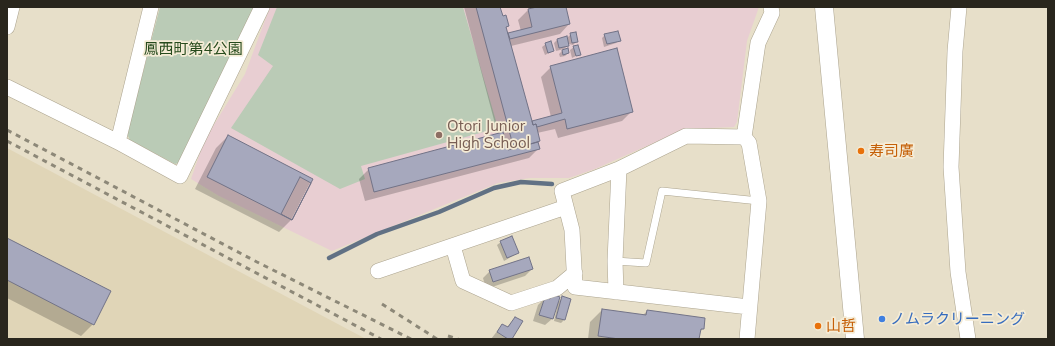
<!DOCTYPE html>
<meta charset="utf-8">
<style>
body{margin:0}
#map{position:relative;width:1055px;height:346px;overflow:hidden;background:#e7dfc9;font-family:Mulish,sans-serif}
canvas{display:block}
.frame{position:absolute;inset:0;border:8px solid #29261d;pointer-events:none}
</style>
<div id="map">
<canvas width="1055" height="346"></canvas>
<div class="frame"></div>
</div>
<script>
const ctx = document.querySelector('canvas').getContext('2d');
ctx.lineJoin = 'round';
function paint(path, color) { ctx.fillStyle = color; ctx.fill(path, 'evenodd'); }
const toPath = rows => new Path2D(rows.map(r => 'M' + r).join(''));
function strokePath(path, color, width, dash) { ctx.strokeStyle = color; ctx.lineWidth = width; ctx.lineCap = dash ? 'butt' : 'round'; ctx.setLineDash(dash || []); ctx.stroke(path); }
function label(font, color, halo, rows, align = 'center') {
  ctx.font = font + ' Mulish,"Noto Sans JP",sans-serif'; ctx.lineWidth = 3.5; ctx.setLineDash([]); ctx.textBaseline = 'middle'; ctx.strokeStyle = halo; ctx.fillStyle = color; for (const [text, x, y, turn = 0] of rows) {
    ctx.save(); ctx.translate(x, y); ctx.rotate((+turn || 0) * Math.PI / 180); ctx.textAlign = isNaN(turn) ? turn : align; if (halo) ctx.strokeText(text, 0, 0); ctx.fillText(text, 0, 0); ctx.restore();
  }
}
const built = toPath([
 [7,148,366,339,7,339]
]);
const education = toPath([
 [270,7,759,7,747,41,737,122,734,127,685,129,595,169,569,178,530,178,498,183,332,251,219,196,191,179,204,141,245,74]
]);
const green = toPath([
 [160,7,254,7,182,162,175,164,130,140,127,134],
 [277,7,463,7,498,128,361,166,365,179,340,189,231,128,273,66,258,55]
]);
const shadow = toPath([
 [464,7,499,7,502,17,508,26,506,28,508,34,521,31,518,20,528,10,542,7,565,7,569,24,560,34,511,46,531,123,551,117,541,77,551,67,632,111,622,121,558,138,555,129,537,133,539,148,529,158,365,201,359,179,369,169,498,135],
 [571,34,577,41,573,45,569,44,563,50,568,53,565,56,560,57,559,54,564,49,556,51,554,43,557,40,566,39],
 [605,35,619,40,616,43,604,47,602,38],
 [546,44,553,51,545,55,542,47],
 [574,47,580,54,572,58,570,50],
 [228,136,312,179,291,220,279,232,195,189,216,148],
 [7,239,93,324,81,336,7,298],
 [501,242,518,253,504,261,497,245],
 [532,269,525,276,486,289,483,278,490,271],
 [552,295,557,303,563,297,564,320,561,323,554,321,557,308,556,307,552,319,545,325,533,321,538,305,545,298],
 [602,310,642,316,647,311,703,329,699,332,698,339,588,339,590,322],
 [515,318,511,339,491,339,502,325,507,327]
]);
const stream = toPath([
 [329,258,377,234,439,212,494,188,521,182,552,184]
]);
const building = toPath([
 [476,7,500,7,503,16,506,15,509,26,506,27,532,121,533,125,536,124,540,141,514,149,476,7],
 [537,7,566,7,570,24,510,39,508,33,532,27,528,9,537,7],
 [618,31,621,41,607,44,604,34,618,31],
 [576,32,578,42,572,43,570,33,576,32],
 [567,36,569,46,559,48,557,39,567,36],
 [551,41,554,51,548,53,545,43,551,41],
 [578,45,581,55,576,56,573,46,578,45],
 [568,48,569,53,563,55,562,50,568,48],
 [617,48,633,112,567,129,565,119,537,127,536,124,533,125,532,121,562,113,550,66,617,48],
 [503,132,508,150,538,142,540,149,374,192,368,168,503,132],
 [228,135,313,179,292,220,207,177,228,135],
 [300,177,311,183,292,220,281,214,300,177],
 [512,236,519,253,507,258,500,241,512,236],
 [7,238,111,291,94,325,7,280,7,238],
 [529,257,533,269,493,282,489,270,529,257],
 [552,294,560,297,553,319,539,315,545,297,550,299,552,294],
 [562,296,571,299,565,320,556,318,562,296],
 [602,309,646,315,647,310,705,318,704,329,701,329,699,339,619,339,598,336,602,309],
 [515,317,523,321,512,339,508,339,497,332,502,324,508,327,515,317]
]);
const service = toPath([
 [615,261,646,263,662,191,759,201]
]);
const minor = toPath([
 [959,7,955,51,951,167,958,272,968,339],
 [7,27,12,7],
 [7,87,118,142,180,176,262,7],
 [118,142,151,7],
 [619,169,562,191,572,230,575,287,749,307],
 [453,246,463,281,511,303,557,288,575,273],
 [378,271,566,207],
 [616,292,615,261,619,169,686,136,744,137],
 [747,339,759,201,749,143,744,137,758,43,772,13,771,7]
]);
const tertiary = toPath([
 [824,7,855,339]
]);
const rail = toPath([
 [7,130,257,262,411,339],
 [7,141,381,339],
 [382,304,437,339],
 [448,336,458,339]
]);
const markers = [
 [439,135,4,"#8d6e63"],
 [861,151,4,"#e8710a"],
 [882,319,4,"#3f7fe0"],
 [818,326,4,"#e8710a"]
];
const parkNames = [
 ["鳳西町第4公園",193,49]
];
const educationNames = [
 ["Otori Junior",447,126],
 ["High School",447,143]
];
const foodNames = [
 ["寿司廣",869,151],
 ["山哲",826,326]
];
const shopNames = [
 ["ノムラクリーニング",890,319]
];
paint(built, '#e0d5b7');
paint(education, '#e8ced2');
paint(green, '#bacbb6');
paint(shadow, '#0003');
strokePath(stream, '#617184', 4.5);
paint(building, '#a6a8bd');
strokePath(building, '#727387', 1);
strokePath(service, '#aca48f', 8);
strokePath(minor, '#aca48f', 16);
strokePath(tertiary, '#aca48f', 19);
strokePath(service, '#fff', 7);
strokePath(minor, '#fff', 15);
strokePath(tertiary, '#fff', 18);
strokePath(rail, '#8d8878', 3, [5, 5]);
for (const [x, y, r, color] of markers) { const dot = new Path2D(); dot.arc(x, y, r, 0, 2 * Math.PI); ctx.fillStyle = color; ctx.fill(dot); strokePath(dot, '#f5ecd6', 1.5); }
label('15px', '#274b1d', '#f5ecd6', parkNames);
label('15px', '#785e54', '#f5ecd6', educationNames, 'left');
label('15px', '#c56008', '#f5ecd6', foodNames, 'left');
label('15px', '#366cbe', '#f5ecd6', shopNames, 'left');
</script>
